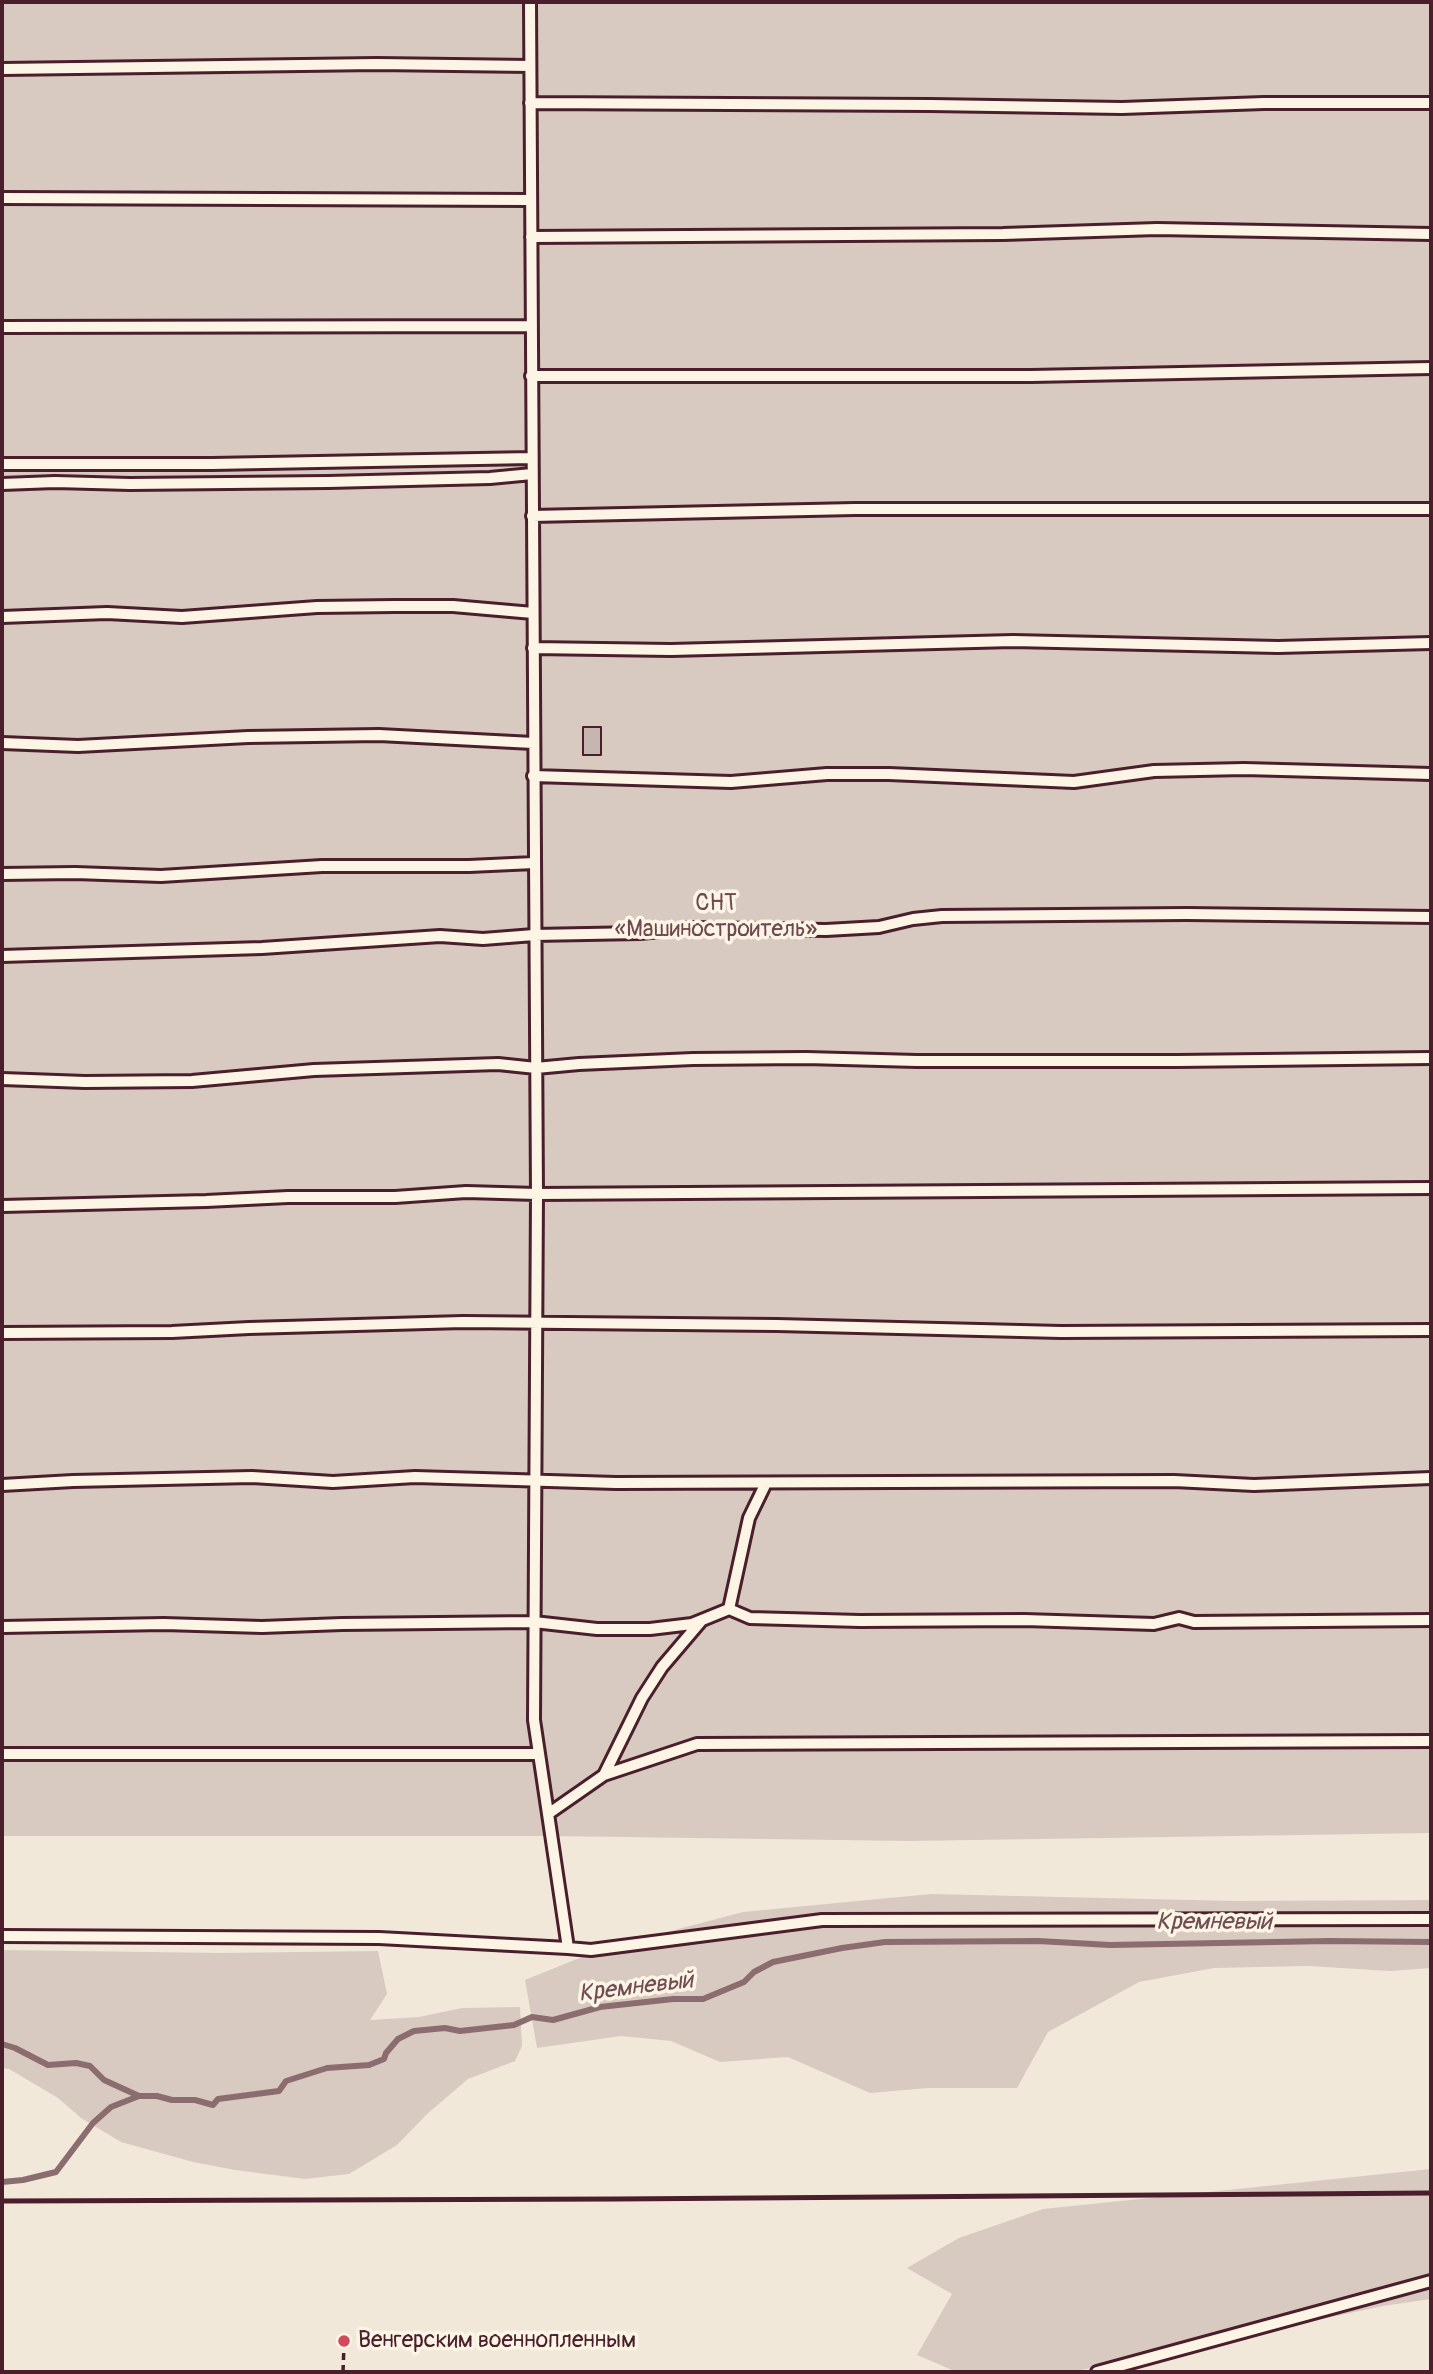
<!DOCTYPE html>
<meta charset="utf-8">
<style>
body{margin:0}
#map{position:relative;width:1433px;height:2374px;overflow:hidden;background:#f1e8da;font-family:Pangolin,sans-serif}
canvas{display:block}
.frame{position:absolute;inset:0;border:4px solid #4a1f2b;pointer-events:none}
</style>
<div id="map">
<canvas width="1433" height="2374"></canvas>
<div class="frame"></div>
</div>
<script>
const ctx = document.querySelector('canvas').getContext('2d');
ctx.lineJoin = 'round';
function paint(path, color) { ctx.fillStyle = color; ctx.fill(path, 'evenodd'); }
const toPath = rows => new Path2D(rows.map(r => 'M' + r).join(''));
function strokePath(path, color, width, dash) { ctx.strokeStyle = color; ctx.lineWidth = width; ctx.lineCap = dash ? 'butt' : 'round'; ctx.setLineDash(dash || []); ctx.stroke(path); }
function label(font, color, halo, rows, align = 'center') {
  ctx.font = font + ' Pangolin,sans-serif'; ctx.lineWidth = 7; ctx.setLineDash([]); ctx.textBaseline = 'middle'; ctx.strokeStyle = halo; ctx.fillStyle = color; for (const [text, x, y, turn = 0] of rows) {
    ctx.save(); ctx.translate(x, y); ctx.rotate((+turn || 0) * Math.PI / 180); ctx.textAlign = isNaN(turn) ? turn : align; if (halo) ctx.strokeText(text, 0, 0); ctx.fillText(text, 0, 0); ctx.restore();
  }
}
const green = toPath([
 [2,2,1431,2,1431,1833,909,1841,551,1836,2,1836],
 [931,1894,1235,1901,1431,1900,1431,1968,1390,1971,1308,1966,1214,1968,1139,1982,1048,2032,1017,2088,928,2088,870,2093,788,2057,720,2062,671,2041,621,2036,537,2048,525,1980,599,1950,743,1912],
 [2,1950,221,1953,378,1951,387,1994,370,2020,419,2017,462,2008,520,2007,522,2046,515,2061,468,2079,427,2114,397,2145,349,2174,305,2179,235,2170,193,2162,121,2142,81,2118,58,2098,9,2069,2,2068],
 [1431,2169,1431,2299,1383,2306,1072,2372,957,2372,917,2355,952,2294,907,2268,959,2238,1043,2209]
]);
const stream = toPath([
 [2,2044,15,2048,48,2065,76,2063,90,2066,104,2080,139,2096,157,2096,172,2100,195,2100,213,2105,218,2099,279,2091,286,2081,327,2068,369,2065,384,2059,386,2053,398,2039,414,2031,445,2028,460,2031,514,2025,532,2017,553,2020,600,2007,673,1999,703,1999,744,1982,754,1972,773,1962,842,1948,885,1942,1038,1941,1110,1945,1329,1941,1431,1942],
 [2,2182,23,2180,56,2172,93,2123,111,2107,139,2096]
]);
const building = toPath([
 [583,727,601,727,601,755,583,755,583,727]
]);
const path = toPath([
 [343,2372,344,2345]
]);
const lane = toPath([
 [530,2,537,1194,534,1720,568,1948,591,1950,822,1920,1431,1919],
 [2,69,377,64,530,66],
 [530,103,930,105,1122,108,1264,103,1431,103],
 [2,198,531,200],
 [531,237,1003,234,1157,229,1431,234],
 [2,327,531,326],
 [531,376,1031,376,1431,368],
 [2,464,212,464,532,458],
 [2,484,55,482,130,484,328,482,490,478,532,474],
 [532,516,855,509,1431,509],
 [2,617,107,613,182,617,317,607,394,606,453,606,533,613],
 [533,648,671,650,1013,641,1278,647,1431,643],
 [2,743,78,746,248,737,379,735,533,743],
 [533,776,731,782,827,774,889,774,1074,782,1154,771,1244,769,1431,774],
 [2,874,75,873,161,876,322,866,469,866,534,863],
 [2,956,262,948,440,936,483,939,534,935,640,933,693,928,826,930,879,927,913,919,942,916,1187,914,1431,917],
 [2,1079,85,1082,192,1081,314,1070,498,1064,536,1068,579,1064,693,1059,806,1058,917,1061,1177,1061,1431,1058],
 [2,1206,206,1201,288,1197,395,1197,466,1192,537,1194,1431,1188],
 [2,1333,172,1332,249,1328,463,1322,777,1325,1061,1332,1431,1330],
 [2,1485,73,1481,252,1477,333,1482,415,1477,616,1483,1174,1481,1254,1485,1431,1478],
 [729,1609,750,1618,860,1621,1024,1620,1154,1624,1179,1618,1194,1622,1431,1620],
 [2,1627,164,1624,262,1627,342,1624,534,1622,597,1629,650,1629,692,1624,702,1620],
 [2,1754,539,1754],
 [604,1775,642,1698,662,1667,702,1620,729,1609,749,1518,766,1483],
 [548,1814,604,1775,697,1744,1431,1741],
 [2,1936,379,1938,568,1948],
 [1097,2372,1431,2281]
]);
const rail = toPath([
 [2,2201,617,2199,1431,2193]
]);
const markers = [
 [344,2341,7,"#d1495b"]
];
const parkNames = [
 ["СНТ",716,904],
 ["«Машиностроитель»",716,930]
];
const poiNames = [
 ["Венгерским военнопленным",358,2341]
];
const waterNames = [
 ["Кремневый",1214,1923],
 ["Кремневый",636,1988,-7]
];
paint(green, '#d8cac0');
strokePath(stream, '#8b6d6f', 6);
paint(building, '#c7b6af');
strokePath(building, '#4a1f2b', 2);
strokePath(lane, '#4a1f2b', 16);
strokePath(path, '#4a1f2b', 3.5, [7, 5]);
strokePath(lane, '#fcf5e5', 10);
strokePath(rail, '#4a1f2b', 5);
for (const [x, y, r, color] of markers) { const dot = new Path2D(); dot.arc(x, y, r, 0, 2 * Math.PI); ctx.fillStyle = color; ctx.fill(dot); strokePath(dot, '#fcf5e5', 2.5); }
label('23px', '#6e4a50', '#fcf5e5', parkNames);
label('23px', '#4a1f2b', '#fcf5e5', poiNames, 'left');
label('italic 24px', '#704c53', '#fcf5e5', waterNames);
</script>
